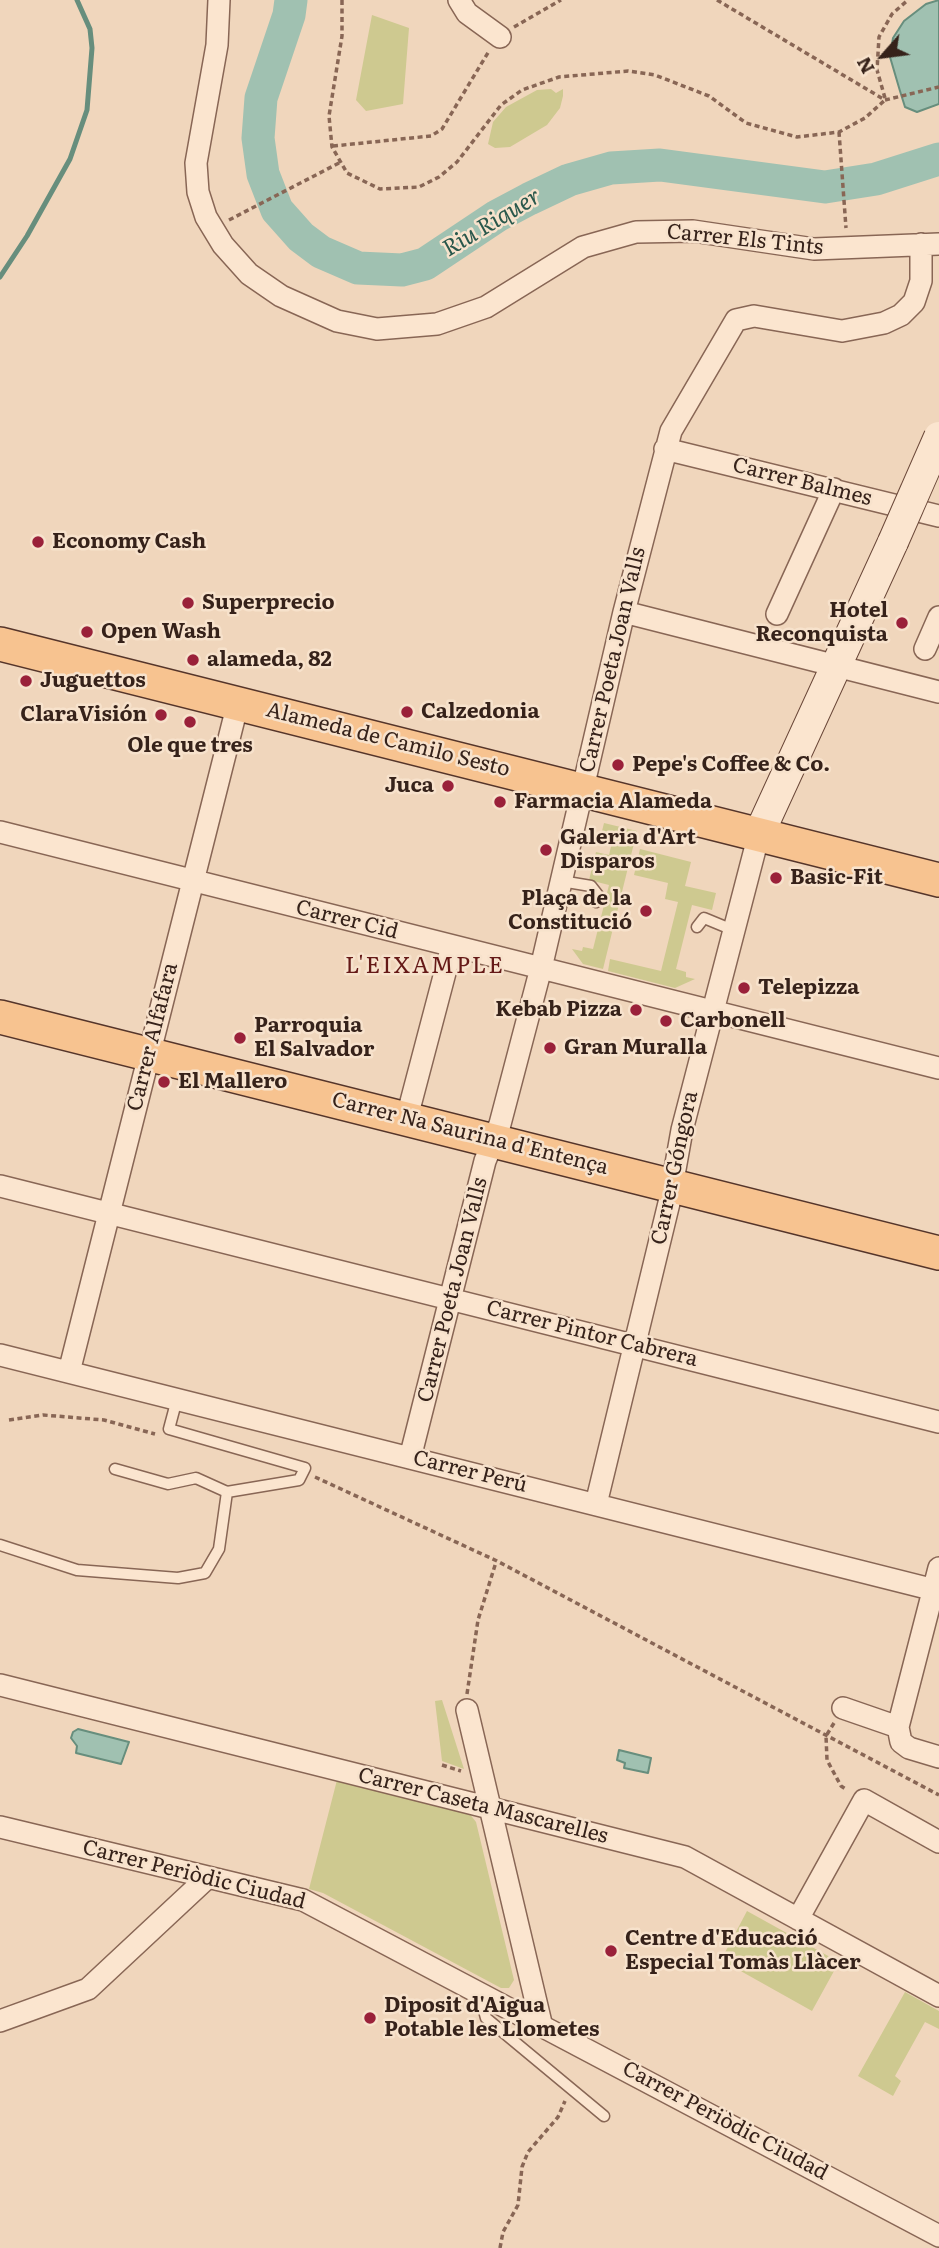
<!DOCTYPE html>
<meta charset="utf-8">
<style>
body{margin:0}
#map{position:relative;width:939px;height:2248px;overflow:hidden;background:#f0d6bc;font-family:Literata,serif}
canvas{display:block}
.north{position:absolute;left:848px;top:21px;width:70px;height:70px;-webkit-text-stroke:5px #f7e2cc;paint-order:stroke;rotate:242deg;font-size:19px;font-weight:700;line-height:28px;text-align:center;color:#36221a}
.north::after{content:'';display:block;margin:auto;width:24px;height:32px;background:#36221a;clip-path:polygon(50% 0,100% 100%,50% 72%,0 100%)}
</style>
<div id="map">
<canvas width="939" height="2248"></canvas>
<div class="north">N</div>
</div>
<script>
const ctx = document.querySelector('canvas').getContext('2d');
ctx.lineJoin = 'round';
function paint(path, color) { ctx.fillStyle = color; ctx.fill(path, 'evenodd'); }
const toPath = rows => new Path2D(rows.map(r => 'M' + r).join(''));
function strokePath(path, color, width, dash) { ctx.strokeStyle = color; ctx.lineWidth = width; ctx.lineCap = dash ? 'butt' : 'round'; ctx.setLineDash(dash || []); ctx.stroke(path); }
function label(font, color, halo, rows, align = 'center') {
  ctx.font = font + ' Literata,serif'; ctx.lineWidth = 5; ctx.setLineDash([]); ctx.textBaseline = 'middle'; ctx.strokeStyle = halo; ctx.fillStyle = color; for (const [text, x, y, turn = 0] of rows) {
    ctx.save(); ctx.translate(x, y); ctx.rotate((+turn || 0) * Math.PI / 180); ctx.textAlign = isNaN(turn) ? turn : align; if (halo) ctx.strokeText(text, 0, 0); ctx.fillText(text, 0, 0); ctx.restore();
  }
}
const green = toPath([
 [372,15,409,28,403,104,366,111,356,100],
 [551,89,556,93,563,89,563,96,560,108,547,125,510,147,495,148,488,144,493,122,506,107,537,90],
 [604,823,637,831,603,969,583,964,572,949,582,951,583,947,593,949,609,885,589,880,596,852,609,855,613,838,601,835],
 [640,849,691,862,685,886,716,893,712,910,692,905,676,969,686,972,686,977,695,979,675,988,608,971,610,959,661,971,678,902,665,899,668,883,634,875],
 [442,1700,464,1769,442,1761,435,1701],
 [337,1780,469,1813,476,1822,514,1980,509,1988,501,1988,323,1893,309,1889],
 [747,1911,839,1962,812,2011,721,1960],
 [905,1992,939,2011,939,2029,925,2022,895,2076,901,2081,893,2096,858,2076]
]);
const water = toPath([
 [939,0,939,104,917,112,905,107,900,91,890,57,893,38,904,21,926,4,939,0],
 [78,1729,129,1742,121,1764,76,1753,77,1746,71,1738,73,1732,78,1729],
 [619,1750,651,1758,648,1773,624,1768,625,1763,617,1760,619,1750]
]);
const stream = toPath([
 [0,277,27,236,70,159,87,110,92,48,90,29,77,0]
]);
const river = toPath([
 [291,0,289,15,261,98,258,138,263,174,277,210,301,237,321,252,358,268,402,270,425,264,497,216,529,199,569,180,611,168,660,165,825,187,876,179,939,159]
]);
const path = toPath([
 [342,0,342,36,329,116,332,147,347,173,380,189,419,187,439,177,457,162,501,105,522,90,559,77,628,71,655,75,709,96,746,123,797,137,839,132,865,118,885,100],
 [717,0,885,100],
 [514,27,561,0],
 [885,98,877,70,879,37,892,14,908,0],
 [885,100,939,87],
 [839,132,846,228],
 [333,146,431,136,442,129,489,51],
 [229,220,339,163],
 [9,1420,43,1415,104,1420,155,1434],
 [315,1477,497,1561,939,1795],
 [467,1694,478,1620,496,1562],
 [834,1723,826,1736,827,1760,841,1786,847,1790],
 [442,1765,461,1771],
 [500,2248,503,2232,518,2205,522,2167,528,2152,558,2117,565,2101]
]);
const lane = toPath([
 [561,881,591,886,598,895,596,902],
 [697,927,704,918,733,930],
 [115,1469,168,1484,196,1478,227,1492,299,1480,305,1468,169,1429,177,1399],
 [0,1545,77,1570,178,1578,205,1573,219,1549,227,1492],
 [489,1996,483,2007,486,2018,604,2116]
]);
const street = toPath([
 [219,0,217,45,196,163,198,192,206,217,223,245,249,274,281,296,337,321,377,329,437,324,486,307,583,247,636,232,693,231,814,249,939,244],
 [459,0,467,13,500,37],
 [665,449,939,516],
 [624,612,939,692],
 [777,614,834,489],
 [925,649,939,617],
 [0,832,939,1068],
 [407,1117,452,946],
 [0,1186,939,1422],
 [0,1355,939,1591],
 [69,1372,238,703],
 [410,1458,485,1161,500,1124,541,968,624,612,671,431,736,320,754,316,842,331,884,323,901,315,914,302,921,281,921,244],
 [596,1504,669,1203,682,1130,759,834],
 [0,1685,685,1857,939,1996],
 [843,1708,898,1727,939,1568],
 [467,1710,541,2023],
 [898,1727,901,1742,909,1748,939,1757],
 [0,1827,303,1900,939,2236],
 [798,1919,864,1800,939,1842],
 [0,2021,88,1989,207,1878]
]);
const secondary = toPath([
 [759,834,893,542]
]);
const primary = toPath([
 [0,644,939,880],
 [0,1017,939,1253]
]);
const secondaryBridge = toPath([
 [893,542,939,437]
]);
const markers = [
 [38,542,7,"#9a213a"],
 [188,603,7,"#9a213a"],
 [902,623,7,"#9a213a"],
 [87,632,7,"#9a213a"],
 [193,660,7,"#9a213a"],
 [26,681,7,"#9a213a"],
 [407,712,7,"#9a213a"],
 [161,715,7,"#9a213a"],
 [190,722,7,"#9a213a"],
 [618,765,7,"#9a213a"],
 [448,786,7,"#9a213a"],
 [500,802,7,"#9a213a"],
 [546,850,7,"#9a213a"],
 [776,878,7,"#9a213a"],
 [646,911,7,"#9a213a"],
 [744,988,7,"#9a213a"],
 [636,1010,7,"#9a213a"],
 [666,1021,7,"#9a213a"],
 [240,1038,7,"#9a213a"],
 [550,1048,7,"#9a213a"],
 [164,1082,7,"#9a213a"],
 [611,1951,7,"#9a213a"],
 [370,2018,7,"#9a213a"]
];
const streetNames = [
 ["Carrer Els Tints",745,240,6],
 ["Carrer Balmes",802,482,14],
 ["Carrer Poeta Joan Valls",613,660,-77],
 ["Alameda de Camilo Sesto",388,740,14],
 ["Carrer Cid",347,920,14],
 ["Carrer Alfafara",153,1037,-76],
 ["Carrer Na Saurina d'Entença",470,1134,14],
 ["Carrer Góngora",675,1168,-78],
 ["Carrer Poeta Joan Valls",453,1290,-76],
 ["Carrer Pintor Cabrera",592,1334,14],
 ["Carrer Perú",470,1472,14],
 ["Carrer Caseta Mascarelles",483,1806,14],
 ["Carrer Periòdic Ciudad",194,1875,14],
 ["Carrer Periòdic Ciudad",725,2121,28]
];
const poiNames = [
 ["Economy Cash",52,542],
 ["Superprecio",202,603],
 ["Hotel",888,611,"right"],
 ["Reconquista",888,635,"right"],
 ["Open Wash",101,632],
 ["alameda, 82",207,660],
 ["Juguettos",40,681],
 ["Calzedonia",421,712],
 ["ClaraVisión",147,715,"right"],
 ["Ole que tres",190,746,"center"],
 ["Pepe's Coffee & Co.",632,765],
 ["Juca",434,786,"right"],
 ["Farmacia Alameda",514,802],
 ["Galeria d'Art",560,838],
 ["Disparos",560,862],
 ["Basic-Fit",790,878],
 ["Plaça de la",632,899,"right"],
 ["Constitució",632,923,"right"],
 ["Telepizza",758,988],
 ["Kebab Pizza",622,1010,"right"],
 ["Carbonell",680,1021],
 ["Parroquia",254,1026],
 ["El Salvador",254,1050],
 ["Gran Muralla",564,1048],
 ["El Mallero",178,1082],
 ["Centre d'Educació",625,1939],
 ["Especial Tomàs Llàcer",625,1963],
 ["Diposit d'Aigua",384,2006],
 ["Potable les Llometes",384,2030]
];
const waterNames = [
 ["Riu Riquer",492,223,-31]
];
const neighbourhoodNames = [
 ["L'EIXAMPLE",425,966]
];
paint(green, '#cec990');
paint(water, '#a0c1b1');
strokePath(water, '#678e7d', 2);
strokePath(stream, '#678e7d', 5);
strokePath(river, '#a0c1b1', 33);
strokePath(lane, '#865', 13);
strokePath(street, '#865', 24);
strokePath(secondary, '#6a4738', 32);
strokePath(primary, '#55352a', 36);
strokePath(path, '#865', 3.5, [5, 3.5]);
strokePath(lane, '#fbe5cf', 10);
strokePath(street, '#fbe5cf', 21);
strokePath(secondary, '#fbe5cf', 30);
strokePath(primary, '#f7c390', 33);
strokePath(secondaryBridge, '#6a4738', 32, []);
strokePath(secondaryBridge, '#fbe5cf', 30);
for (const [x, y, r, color] of markers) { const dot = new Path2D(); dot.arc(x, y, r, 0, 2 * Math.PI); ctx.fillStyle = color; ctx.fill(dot); strokePath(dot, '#f7e2cc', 2.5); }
label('21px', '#36221a', '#f7e2cc', streetNames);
label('bold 21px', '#36221a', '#f7e2cc', poiNames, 'left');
label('italic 23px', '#29574b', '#f7e2cc', waterNames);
ctx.letterSpacing = '2px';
label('23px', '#651917', '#f7e2cc', neighbourhoodNames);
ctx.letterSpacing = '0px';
</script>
